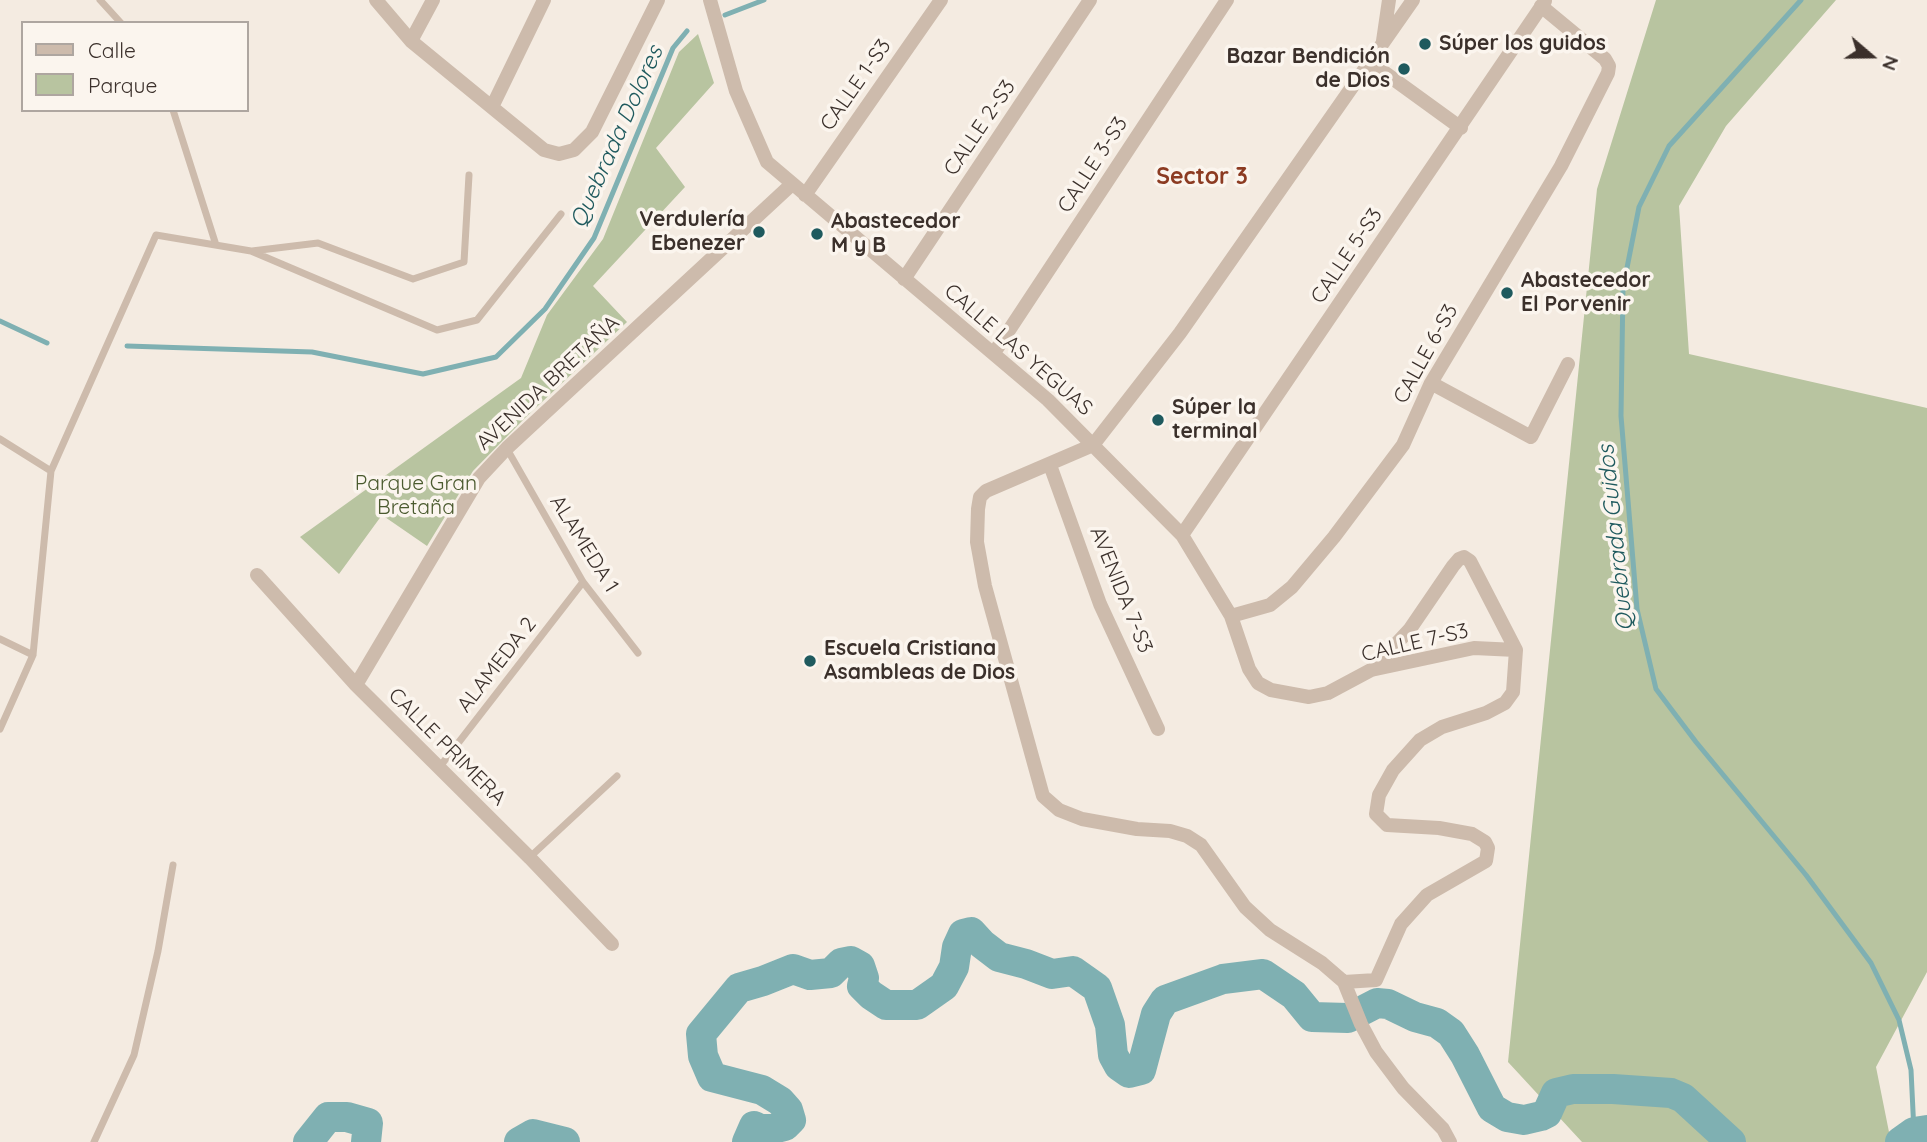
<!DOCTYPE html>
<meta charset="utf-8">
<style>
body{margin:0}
#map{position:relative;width:1927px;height:1142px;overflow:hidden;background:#f4ebe1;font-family:Quicksand,sans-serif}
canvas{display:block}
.legend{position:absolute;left:21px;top:21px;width:228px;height:91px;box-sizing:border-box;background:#fbf5ee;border:2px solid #aea6a0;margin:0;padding:9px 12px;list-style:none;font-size:21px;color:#3b302b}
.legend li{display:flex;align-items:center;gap:14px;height:35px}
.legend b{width:35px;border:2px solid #aea6a0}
.north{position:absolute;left:1836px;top:21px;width:70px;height:70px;-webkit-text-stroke:5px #fbf5ee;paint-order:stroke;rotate:110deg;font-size:19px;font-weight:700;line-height:28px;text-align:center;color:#3b302b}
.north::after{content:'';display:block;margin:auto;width:24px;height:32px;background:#3b302b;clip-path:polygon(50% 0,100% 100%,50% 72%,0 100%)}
</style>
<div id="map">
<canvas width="1927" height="1142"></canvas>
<ul class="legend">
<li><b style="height:9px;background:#cdbbac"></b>Calle</li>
<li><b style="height:19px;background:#b8c4a0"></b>Parque</li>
</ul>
<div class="north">N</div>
</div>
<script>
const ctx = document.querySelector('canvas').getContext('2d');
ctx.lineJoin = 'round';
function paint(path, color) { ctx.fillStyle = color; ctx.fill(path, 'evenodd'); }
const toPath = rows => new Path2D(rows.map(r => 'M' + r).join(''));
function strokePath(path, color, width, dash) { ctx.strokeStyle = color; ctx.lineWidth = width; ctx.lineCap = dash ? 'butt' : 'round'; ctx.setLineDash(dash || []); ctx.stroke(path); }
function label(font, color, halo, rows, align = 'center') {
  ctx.font = font + ' Quicksand,sans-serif'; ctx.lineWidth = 7; ctx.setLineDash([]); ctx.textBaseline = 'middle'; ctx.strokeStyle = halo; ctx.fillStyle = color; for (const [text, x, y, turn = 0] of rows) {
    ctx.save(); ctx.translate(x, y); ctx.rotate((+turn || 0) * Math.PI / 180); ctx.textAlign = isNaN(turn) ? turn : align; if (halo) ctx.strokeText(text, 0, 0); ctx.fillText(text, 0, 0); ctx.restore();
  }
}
const green = toPath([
 [1656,0,1836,0,1726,126,1679,206,1689,354,1927,408,1927,972,1876,1067,1891,1142,1582,1142,1508,1062,1597,189],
 [698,34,714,83,656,148,685,187,593,286,627,322,525,418,473,471,427,546,382,515,339,574,300,537,521,378,547,315,603,239,679,52]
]);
const stream = toPath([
 [1801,0,1669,146,1639,207,1623,288,1621,416,1637,609,1656,689,1696,742,1806,875,1871,963,1899,1020,1911,1070,1914,1132],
 [725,15,764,0],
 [0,321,47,343],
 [127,346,312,352,423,374,496,357,545,309,594,238,673,48,687,31]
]);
const river = toPath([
 [308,1142,328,1117,347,1117,368,1123,366,1142],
 [519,1142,533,1134,565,1142],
 [747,1142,754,1126,760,1129,772,1129,785,1126,791,1120,788,1110,780,1101,762,1090,712,1077,703,1056,701,1034,739,988,763,981,793,969,810,975,831,973,841,963,851,961,860,966,864,978,862,986,871,995,886,1005,917,1005,944,986,954,967,957,947,963,934,971,932,982,944,999,957,1026,964,1052,974,1073,971,1097,988,1110,1025,1113,1055,1119,1066,1129,1073,1141,1070,1156,1014,1165,1000,1223,979,1263,974,1294,995,1312,1017,1348,1018,1377,1003,1388,1004,1415,1017,1437,1023,1451,1033,1465,1055,1492,1108,1507,1117,1524,1120,1541,1116,1547,1113,1556,1093,1573,1089,1613,1089,1671,1093,1683,1098,1731,1142],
 [1900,1142,1914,1132,1927,1130]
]);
const lane = toPath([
 [100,0,121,23],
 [173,110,216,245],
 [252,251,318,243,413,279,464,262,469,175],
 [0,439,51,471],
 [507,449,583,582,638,653],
 [0,639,33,655],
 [0,729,33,655,51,471,156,235,251,251,437,330,477,320,561,214],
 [438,769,583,582],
 [530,857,617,776],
 [94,1142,134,1055,158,951,173,865]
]);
const street = toPath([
 [376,0,411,41,544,150,559,154,574,150,592,132,658,0],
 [710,0,736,91,767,162,1048,400,1182,535,1231,616,1249,669,1258,683,1271,690,1309,697,1328,693,1371,670,1474,648,1516,650,1513,692,1505,703,1486,713,1442,727,1420,740,1393,770,1379,795,1376,814,1387,825,1439,828,1472,834,1485,842,1488,848,1486,861,1427,895,1401,924,1376,980,1344,982],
 [1413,0,1180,333,1093,445,986,491,980,497,978,509,977,542,985,586,1043,796,1059,810,1082,819,1137,829,1170,831,1187,836,1201,845,1245,907,1270,930,1322,963,1344,982,1361,1024,1376,1052,1403,1088,1443,1129,1450,1142],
 [411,41,433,0],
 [1383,41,1389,0],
 [1370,62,1461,128],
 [492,107,544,0],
 [805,195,941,0],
 [904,279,1090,0],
 [994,353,1227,0],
 [1431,383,1531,437,1568,364],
 [1050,465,1100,604,1158,729],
 [1182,535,1545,1],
 [257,575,356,685,530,858,612,944],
 [1231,616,1270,605,1292,587,1334,537,1403,445,1431,383,1561,166,1608,73,1609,66,1605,59,1541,6],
 [1372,670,1410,629,1453,566,1459,559,1464,557,1470,561,1516,650],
 [356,685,479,478,507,448,792,184]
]);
const markers = [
 [1425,44,7,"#1f5a5e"],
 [1404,69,7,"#1f5a5e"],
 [759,232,7,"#1f5a5e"],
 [817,234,7,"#1f5a5e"],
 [1507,293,7,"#1f5a5e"],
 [1158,420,7,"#1f5a5e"],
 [810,661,7,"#1f5a5e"]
];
const poiNames = [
 ["Súper los guidos",1439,44],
 ["Bazar Bendición",1390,57,"right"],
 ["de Dios",1390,81,"right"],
 ["Verdulería",745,220,"right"],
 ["Ebenezer",745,244,"right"],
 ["Abastecedor",831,222],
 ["M y B",831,246],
 ["Abastecedor",1521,281],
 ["El Porvenir",1521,305],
 ["Súper la",1172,408],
 ["terminal",1172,432],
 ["Escuela Cristiana",824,649],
 ["Asambleas de Dios",824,673]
];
const streetNames = [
 ["CALLE 1-S3",856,85,-55],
 ["CALLE 2-S3",980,128,-56],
 ["CALLE 3-S3",1093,165,-57],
 ["CALLE 5-S3",1347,256,-56],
 ["CALLE LAS YEGUAS",1018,350,41],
 ["CALLE 6-S3",1426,354,-61],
 ["AVENIDA BRETAÑA",548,383,-43],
 ["ALAMEDA 1",584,544,58],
 ["AVENIDA 7-S3",1121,590,68],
 ["CALLE 7-S3",1415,643,-13],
 ["ALAMEDA 2",497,665,-52],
 ["CALLE PRIMERA",447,747,45]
];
const parkNames = [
 ["Parque Gran",416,484],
 ["Bretaña",416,508]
];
const waterNames = [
 ["Quebrada Dolores",617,137,-66],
 ["Quebrada Guidos",1616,538,-96]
];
const neighbourhoodNames = [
 ["Sector 3",1202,177]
];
paint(green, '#b8c4a0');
strokePath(stream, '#7fb0b2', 5);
strokePath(river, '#7fb0b2', 30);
strokePath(lane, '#cdbbac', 7);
strokePath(street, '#cdbbac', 14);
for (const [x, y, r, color] of markers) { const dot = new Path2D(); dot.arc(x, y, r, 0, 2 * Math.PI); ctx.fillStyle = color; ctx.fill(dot); strokePath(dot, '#fbf5ee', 2.5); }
label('bold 21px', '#3b302b', '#fbf5ee', poiNames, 'left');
label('21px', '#3b302b', '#fbf5ee', streetNames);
label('21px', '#4a5a2e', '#fbf5ee', parkNames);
label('italic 23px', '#1f5a5e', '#fbf5ee', waterNames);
label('bold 23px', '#8c3b22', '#fbf5ee', neighbourhoodNames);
</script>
